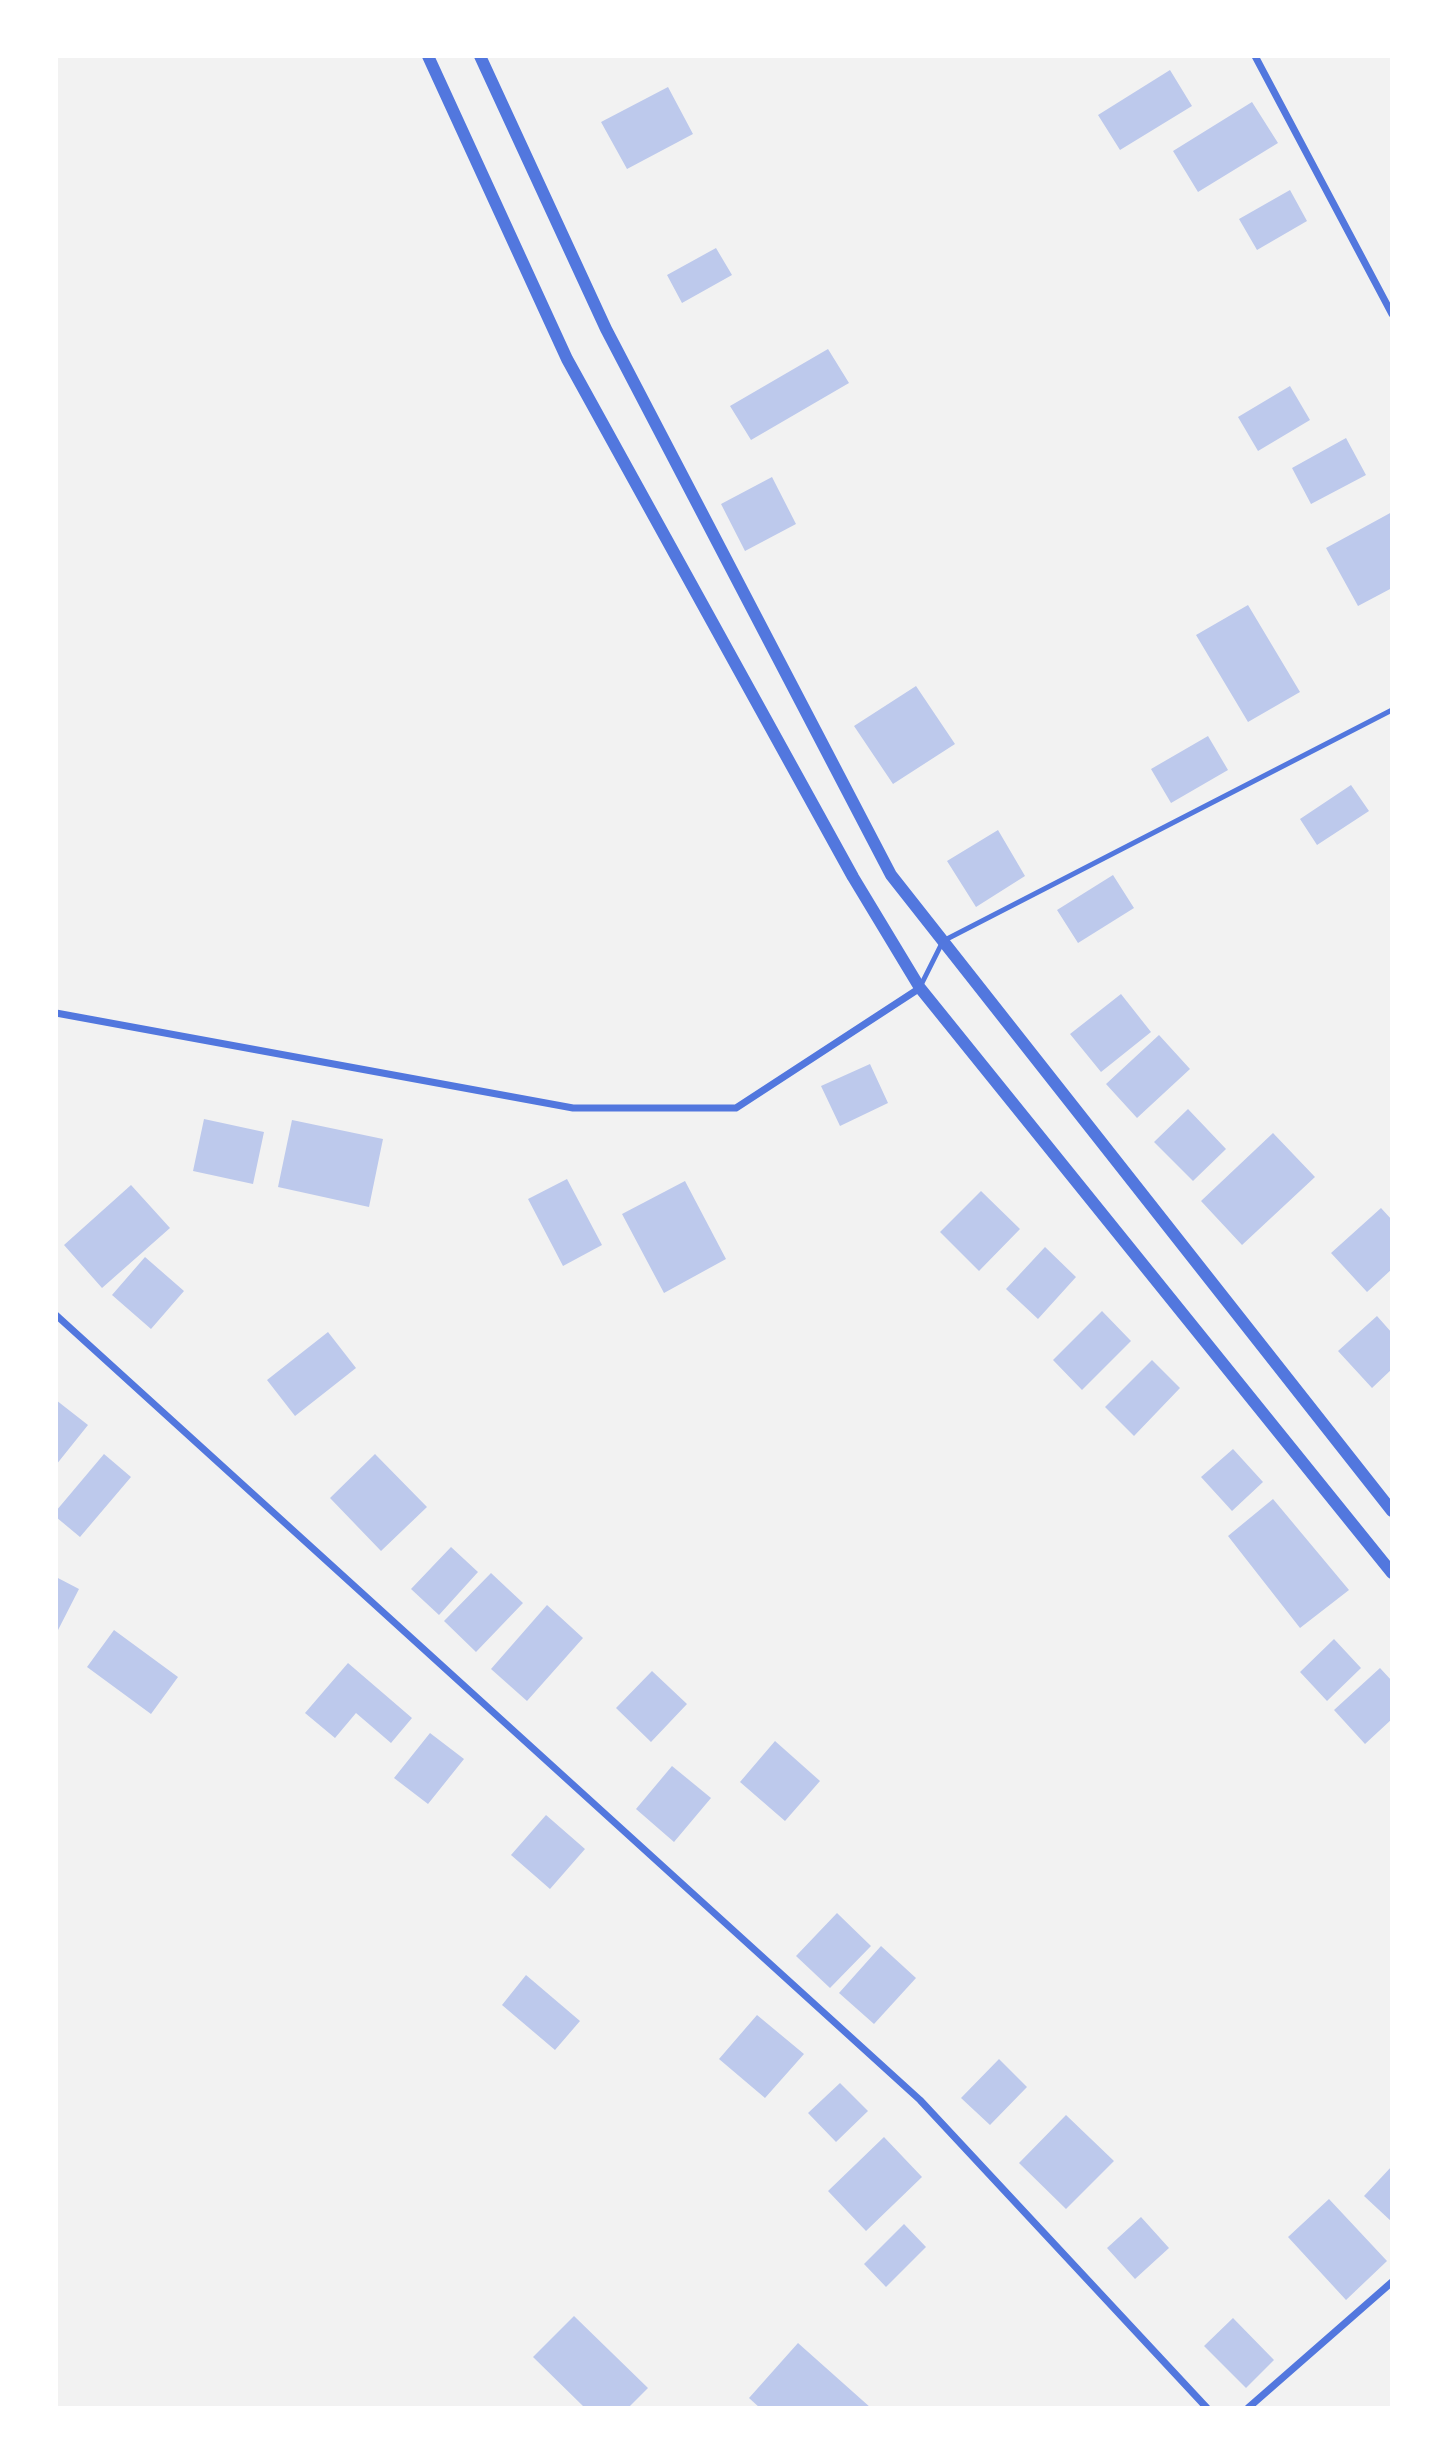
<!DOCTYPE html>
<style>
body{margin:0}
#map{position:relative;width:1448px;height:2464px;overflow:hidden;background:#f2f2f2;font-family:Mulish,sans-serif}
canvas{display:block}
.frame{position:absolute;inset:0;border:58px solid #fff;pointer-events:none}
</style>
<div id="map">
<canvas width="1448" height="2464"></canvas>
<div class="frame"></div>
</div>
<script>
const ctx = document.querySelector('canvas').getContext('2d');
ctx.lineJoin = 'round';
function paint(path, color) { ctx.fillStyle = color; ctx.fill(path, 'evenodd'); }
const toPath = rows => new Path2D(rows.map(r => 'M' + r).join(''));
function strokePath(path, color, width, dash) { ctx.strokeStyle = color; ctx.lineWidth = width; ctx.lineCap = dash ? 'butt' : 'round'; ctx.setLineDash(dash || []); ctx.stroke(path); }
const building = toPath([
 [1170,70,1192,106,1120,150,1098,115],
 [668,87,693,134,627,169,601,122],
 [1252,102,1278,143,1198,192,1173,151],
 [1290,190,1307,221,1257,250,1239,219],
 [716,248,732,275,682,303,667,275],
 [828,349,849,383,751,440,730,406],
 [1290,386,1310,420,1258,451,1238,417],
 [1346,438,1366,475,1311,504,1292,468],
 [772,477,796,524,745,551,721,504],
 [1392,512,1392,588,1358,606,1326,548],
 [1248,605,1300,692,1248,722,1196,635],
 [916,686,955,744,893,784,854,726],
 [1208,736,1228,770,1171,803,1151,769],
 [1351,785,1369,811,1317,845,1300,819],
 [998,830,1025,876,976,907,947,861],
 [1113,875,1134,908,1078,943,1057,910],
 [1121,994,1151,1032,1101,1072,1070,1034],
 [1159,1035,1190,1069,1137,1118,1106,1084],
 [870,1064,888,1103,840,1126,821,1086],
 [1188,1109,1226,1149,1193,1181,1154,1142],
 [204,1119,264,1132,253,1184,193,1171],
 [292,1120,383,1139,369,1207,278,1187],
 [1273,1133,1315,1177,1242,1245,1201,1201],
 [567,1179,602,1245,563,1266,528,1199],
 [685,1181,726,1259,664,1293,622,1214],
 [131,1185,170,1228,102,1288,64,1245],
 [981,1191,1020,1229,979,1271,940,1232],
 [1381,1208,1392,1220,1392,1269,1367,1292,1331,1253],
 [1045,1247,1076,1277,1038,1319,1006,1289],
 [145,1257,184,1291,151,1329,112,1295],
 [1102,1311,1131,1341,1082,1390,1053,1360],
 [1377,1316,1392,1333,1392,1369,1372,1388,1338,1351],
 [328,1332,356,1368,295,1416,267,1380],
 [1152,1360,1180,1388,1134,1436,1105,1407],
 [56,1400,88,1425,56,1465],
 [1233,1449,1263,1482,1232,1511,1201,1477],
 [104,1454,131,1477,80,1537,56,1517,56,1511],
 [375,1454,427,1507,381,1551,330,1498],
 [1273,1499,1349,1590,1300,1628,1228,1536],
 [451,1547,478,1572,439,1615,411,1589],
 [491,1573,523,1603,476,1652,444,1621],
 [56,1577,79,1589,56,1634],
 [547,1605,583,1638,527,1701,491,1669],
 [114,1630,178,1677,151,1714,87,1667],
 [1334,1639,1361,1668,1327,1701,1300,1672],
 [348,1663,412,1718,391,1743,356,1713,335,1738,305,1713],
 [1380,1668,1392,1681,1392,1719,1365,1744,1334,1710],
 [652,1671,687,1704,651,1742,616,1708],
 [430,1733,464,1759,428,1804,394,1778],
 [775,1741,820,1781,785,1821,740,1782],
 [672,1766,711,1798,674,1842,636,1809],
 [546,1815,585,1849,550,1889,511,1855],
 [837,1913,871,1946,830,1988,796,1956],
 [881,1946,916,1978,874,2024,839,1993],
 [526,1975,580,2021,555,2050,502,2005],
 [757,2015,804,2054,765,2098,719,2059],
 [999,2059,1027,2087,990,2125,961,2098],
 [840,2083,868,2111,836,2142,808,2113],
 [1066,2115,1114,2161,1066,2209,1019,2163],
 [884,2137,922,2177,866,2231,828,2191],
 [1392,2166,1392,2222,1364,2196],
 [1329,2199,1387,2261,1346,2300,1288,2237],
 [1141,2217,1169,2248,1135,2279,1107,2248],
 [904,2224,926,2247,886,2287,864,2264],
 [574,2316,648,2388,628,2408,585,2408,533,2357],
 [1233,2318,1274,2360,1246,2388,1204,2346],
 [798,2343,871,2408,760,2408,749,2398]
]);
const service = toPath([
 [920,987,943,941,1392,710]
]);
const minor = toPath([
 [1255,56,1392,314],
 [56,1013,573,1108,736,1108,920,988],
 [56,1315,920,2100,1207,2408],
 [1248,2408,1392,2282]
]);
const tertiary = toPath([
 [428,56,567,359,853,877,920,988,1392,1573],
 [480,56,606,329,891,875,1392,1511]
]);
paint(building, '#bdc9ec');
strokePath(service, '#5277de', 5);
strokePath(minor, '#5277de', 7);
strokePath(tertiary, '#5277de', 12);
</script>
